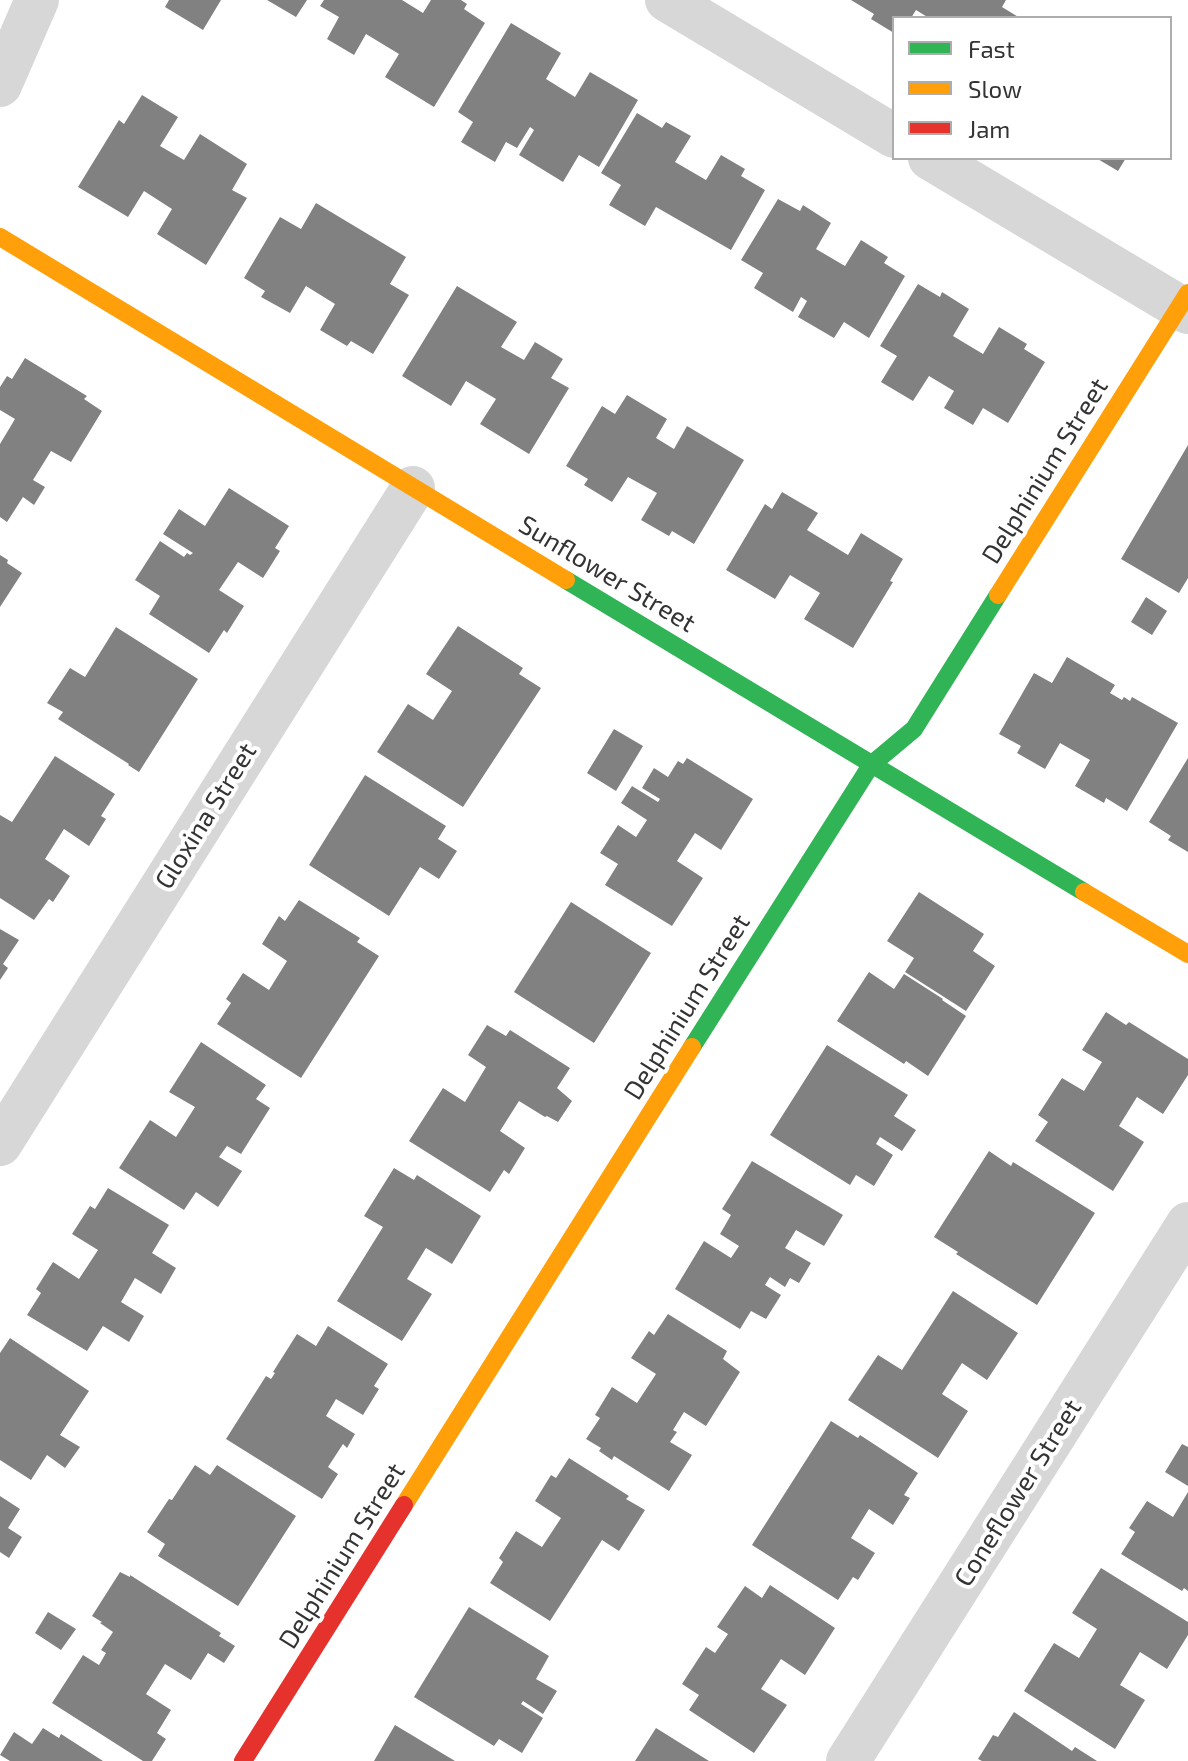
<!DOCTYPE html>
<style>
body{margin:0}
#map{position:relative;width:1188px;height:1761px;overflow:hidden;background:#fff;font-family:"Exo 2",sans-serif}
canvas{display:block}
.legend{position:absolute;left:892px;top:16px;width:280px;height:144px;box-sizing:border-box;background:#fff;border:2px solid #adadad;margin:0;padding:10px 14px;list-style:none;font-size:24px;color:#333}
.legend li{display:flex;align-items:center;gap:16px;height:40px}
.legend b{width:40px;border:2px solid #adadad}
</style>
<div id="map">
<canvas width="1188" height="1761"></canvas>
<ul class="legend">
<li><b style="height:10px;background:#30b455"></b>Fast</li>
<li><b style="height:10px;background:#ff9f0a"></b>Slow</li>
<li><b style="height:10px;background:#e5322d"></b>Jam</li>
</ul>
</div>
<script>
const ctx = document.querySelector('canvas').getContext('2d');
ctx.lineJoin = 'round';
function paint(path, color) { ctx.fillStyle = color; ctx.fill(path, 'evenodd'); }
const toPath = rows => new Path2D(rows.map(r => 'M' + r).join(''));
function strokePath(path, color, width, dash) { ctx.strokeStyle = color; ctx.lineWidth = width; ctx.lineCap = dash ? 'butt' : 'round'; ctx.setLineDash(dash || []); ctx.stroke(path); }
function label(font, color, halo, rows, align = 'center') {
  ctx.font = font + ' "Exo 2",sans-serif'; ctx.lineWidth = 8; ctx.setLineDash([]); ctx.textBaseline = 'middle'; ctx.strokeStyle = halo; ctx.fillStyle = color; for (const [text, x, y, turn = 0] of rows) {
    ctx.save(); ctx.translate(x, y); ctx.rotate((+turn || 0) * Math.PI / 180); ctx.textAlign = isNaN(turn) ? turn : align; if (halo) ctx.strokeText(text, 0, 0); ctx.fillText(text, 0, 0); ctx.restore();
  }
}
const building = toPath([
 [169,0,221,0,203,30,165,7],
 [267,0,307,0,296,17],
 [324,0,402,0,423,13,431,0,461,0,467,4,464,9,485,23,434,107,385,77,399,54,366,34,354,55,327,39,339,17,320,6],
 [851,0,1006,0,1002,7,1020,18,929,18,916,10,911,18,894,18,894,33,871,19,874,14],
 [511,23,561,53,546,79,575,97,590,72,638,100,599,167,579,155,563,182,519,155,534,130,530,127,517,148,506,142,495,162,461,142,473,122,458,112],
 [142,95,178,117,160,146,184,160,200,134,247,164,232,190,247,198,206,265,157,234,172,209,144,191,128,217,78,187,119,120,124,124],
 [637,113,662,128,666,122,691,136,675,162,706,180,721,155,745,169,741,176,765,190,731,250,656,207,645,226,609,205,621,185,601,173],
 [1096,158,1126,158,1118,171],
 [778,199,800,211,803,205,831,223,816,249,845,266,861,240,888,257,884,263,905,276,869,338,844,322,834,338,798,317,807,301,801,297,793,312,754,288,763,273,741,260],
 [316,203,406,257,390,284,409,295,373,354,351,341,347,346,320,330,335,304,306,286,290,313,261,297,265,291,244,278,280,217,301,229],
 [918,284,940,297,942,292,969,309,953,336,983,354,999,327,1027,344,1024,349,1045,362,1008,423,983,408,973,425,944,408,954,391,929,376,913,401,881,382,897,356,880,346],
 [457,286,517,322,501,347,524,360,535,342,563,359,551,378,569,388,529,454,480,424,496,399,466,381,451,406,402,376],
 [25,358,87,396,84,399,102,411,71,462,51,451,33,480,45,487,34,505,23,497,7,522,0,517,0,444,15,419,0,410,0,387,7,376,12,379],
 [627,395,667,419,656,438,674,449,687,426,744,460,694,544,672,531,669,536,641,520,657,493,628,477,612,502,584,485,588,479,566,466,602,406,615,414],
 [1188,445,1188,578,1179,593,1121,559],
 [229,488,289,526,275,548,280,551,263,578,238,562,219,590,244,606,227,633,224,630,209,653,149,614,160,596,135,580,160,541,184,557,187,553,190,555,193,553,163,534,179,509,205,526],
 [782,492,818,513,807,530,848,555,861,533,903,559,890,581,893,582,853,648,804,619,820,593,790,575,775,599,726,570,765,504,772,509],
 [0,555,8,560,7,563,22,573,0,607],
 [1146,597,1167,611,1152,635,1131,622],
 [458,626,523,668,519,674,541,688,463,807,377,752,408,704,433,720,452,691,426,674],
 [116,627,198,679,139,772,128,765,129,764,58,719,63,712,47,703,70,668,85,677],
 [1067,657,1115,685,1110,693,1122,700,1124,697,1130,701,1132,697,1178,723,1127,811,1106,798,1104,803,1075,786,1090,760,1060,743,1045,769,1017,753,1021,746,999,734,1034,673,1052,683],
 [614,729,643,746,616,791,587,773],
 [55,756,115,794,101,816,106,819,89,846,64,829,45,859,70,876,53,902,49,899,34,920,0,898,0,815,12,822],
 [687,758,753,799,721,850,695,833,677,861,703,878,672,926,605,885,618,864,600,853,618,825,636,837,647,820,621,803,632,786,658,802,660,799,642,788,654,768,668,777,678,761,683,764],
 [1188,758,1188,852,1168,840,1171,836,1149,822],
 [365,775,446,826,438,839,457,851,439,879,420,867,389,916,309,865],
 [919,892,984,934,973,951,995,966,966,1011,905,972,914,958,887,941],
 [299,900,360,938,357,942,379,956,301,1078,217,1024,231,1003,226,999,243,973,269,990,287,961,262,944,279,916,285,921],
 [571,902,651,953,594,1043,514,992],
 [0,929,19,940,3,964,8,968,0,980],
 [869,972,894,989,904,974,943,999,942,1000,966,1016,928,1076,906,1061,904,1064,837,1021],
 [1106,1012,1126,1025,1129,1022,1188,1059,1188,1075,1163,1114,1137,1097,1119,1126,1144,1142,1113,1191,1035,1141,1048,1122,1038,1115,1062,1078,1084,1091,1102,1062,1082,1050],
 [487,1025,506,1036,510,1030,570,1068,557,1088,572,1101,558,1122,547,1116,545,1117,519,1101,500,1131,525,1148,509,1174,504,1170,490,1192,409,1141,443,1088,465,1102,486,1067,468,1055],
 [201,1042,266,1085,256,1099,270,1108,241,1154,227,1146,219,1157,242,1171,218,1207,196,1192,184,1210,119,1168,150,1120,176,1137,195,1107,169,1092],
 [827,1045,908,1095,894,1116,916,1130,902,1151,880,1137,876,1144,893,1155,874,1186,856,1175,850,1185,770,1135],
 [989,1151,1011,1166,1013,1162,1095,1213,1037,1305,956,1254,958,1252,934,1237],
 [752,1161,843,1215,824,1246,796,1230,785,1248,811,1263,799,1283,790,1278,785,1287,770,1277,765,1285,781,1295,766,1319,751,1311,740,1329,675,1289,704,1241,731,1258,739,1246,720,1234,731,1215,722,1209],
 [394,1168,414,1180,417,1175,481,1216,452,1264,426,1248,407,1279,432,1294,402,1341,337,1301,383,1227,364,1216],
 [108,1188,169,1225,152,1253,176,1268,161,1294,135,1278,121,1302,144,1316,129,1342,103,1326,87,1351,27,1315,41,1293,36,1289,53,1262,79,1279,98,1250,72,1234,90,1206,95,1209],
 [953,1291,1018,1333,987,1380,962,1363,942,1394,968,1411,938,1458,848,1400,878,1355,902,1370],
 [668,1314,727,1351,723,1359,740,1372,706,1426,684,1412,673,1430,677,1432,670,1442,692,1455,669,1491,614,1456,612,1460,599,1451,601,1448,586,1439,600,1418,595,1415,612,1387,637,1403,656,1374,631,1358,649,1331,654,1335],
 [328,1326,388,1364,374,1386,379,1389,363,1415,336,1399,326,1416,355,1434,347,1448,343,1444,328,1467,338,1474,322,1499,226,1439,266,1376,271,1379,275,1373,273,1372,297,1334,316,1346],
 [10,1338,89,1391,60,1435,80,1447,65,1468,47,1455,31,1480,0,1460,0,1353],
 [831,1421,858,1438,860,1435,918,1473,904,1495,910,1498,893,1525,869,1509,851,1538,875,1553,858,1580,853,1577,838,1600,752,1545],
 [1182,1444,1188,1447,1188,1486,1165,1472],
 [569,1458,629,1496,626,1499,645,1510,619,1551,602,1540,550,1621,490,1583,503,1562,499,1558,516,1531,542,1547,561,1518,535,1501,551,1475,556,1478],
 [195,1465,210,1475,217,1465,296,1516,238,1606,158,1556,165,1544,147,1532,169,1499,172,1500],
 [1188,1492,1188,1591,1184,1588,1182,1591,1121,1554,1135,1532,1129,1528,1147,1501,1173,1517],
 [0,1496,20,1509,8,1528,22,1537,9,1558,0,1552],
 [1101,1568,1188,1622,1188,1635,1167,1669,1140,1652,1120,1685,1145,1700,1115,1749,1024,1691,1054,1643,1079,1658,1097,1629,1072,1613],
 [120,1572,130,1577,130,1575,221,1633,219,1636,235,1646,224,1663,208,1653,191,1680,165,1664,146,1694,171,1710,157,1733,166,1739,152,1761,143,1761,52,1703,83,1655,99,1665,106,1653,101,1650,113,1632,100,1623,102,1622,92,1616],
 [770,1585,835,1628,805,1675,781,1659,761,1689,787,1705,754,1753,689,1710,699,1695,682,1684,706,1647,715,1653,728,1634,717,1627,745,1586,762,1598],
 [469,1607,549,1656,536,1679,557,1691,543,1714,523,1701,521,1704,543,1718,522,1753,499,1739,494,1746,414,1697],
 [48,1612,76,1629,61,1650,35,1633],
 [1014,1712,1072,1751,1075,1747,1097,1761,982,1761,978,1759,993,1735,998,1737],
 [395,1725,455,1761,374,1761],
 [43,1728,59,1738,61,1734,103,1761,10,1761,0,1755,14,1732,32,1744],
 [656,1728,709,1761,635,1761]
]);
const street = toPath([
 [667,0,894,136],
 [0,85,37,0],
 [930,158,1188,312],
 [0,1144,413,488],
 [848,1761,1188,1224]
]);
const fast = toPath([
 [566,580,1084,892],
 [692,1047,871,765,914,729,998,595]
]);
const slow = toPath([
 [0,237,566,580],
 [998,595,1188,293],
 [1084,892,1188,954],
 [404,1505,692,1047]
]);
const jam = toPath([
 [243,1761,404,1505]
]);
const streetNames = [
 ["Delphinium Street",1045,471,-58],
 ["Sunflower Street",607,574,31],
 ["Gloxina Street",206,816,-58],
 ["Delphinium Street",687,1007,-58],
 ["Coneflower Street",1018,1493,-58],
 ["Delphinium Street",342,1556,-58]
];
paint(building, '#818181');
strokePath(street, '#d7d7d7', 44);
strokePath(fast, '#30b455', 18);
strokePath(slow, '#ff9f0a', 18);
strokePath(jam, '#e5322d', 18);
label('26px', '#333', '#fff', streetNames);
</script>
